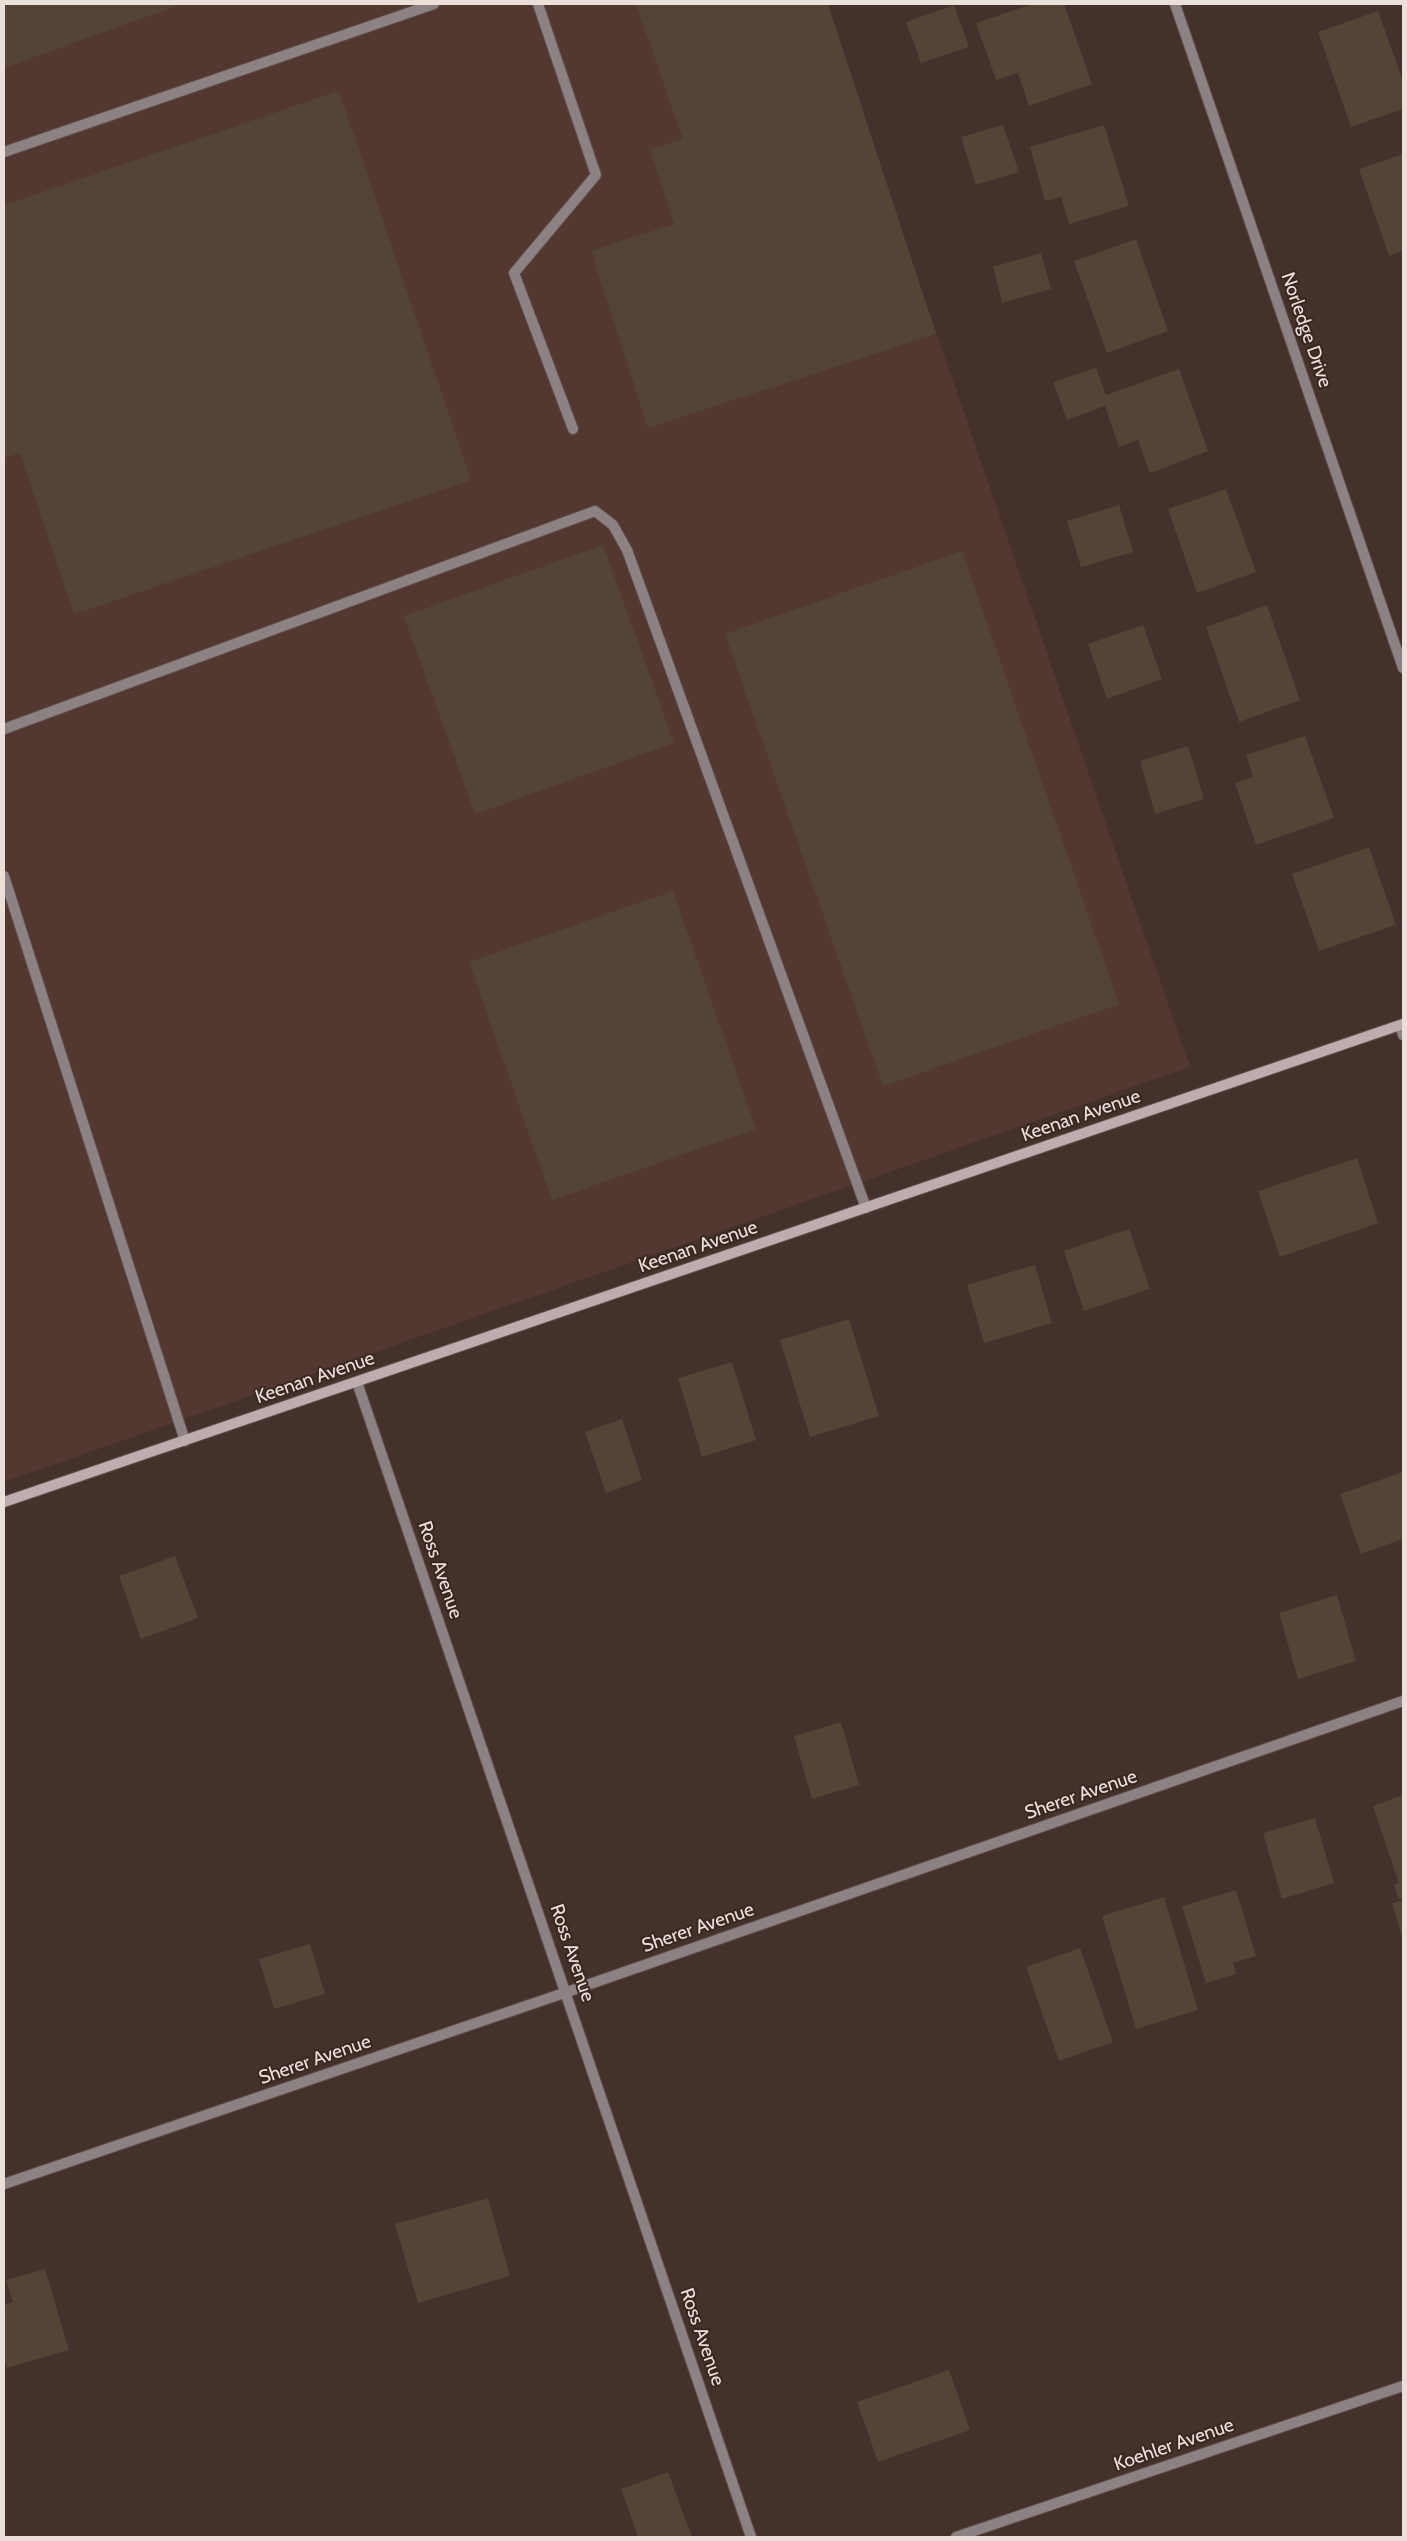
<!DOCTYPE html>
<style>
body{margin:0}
#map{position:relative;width:1407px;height:2541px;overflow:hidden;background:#44312b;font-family:Cabin,sans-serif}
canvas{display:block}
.frame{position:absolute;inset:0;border:5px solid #ebdfda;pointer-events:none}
</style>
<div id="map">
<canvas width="1407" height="2541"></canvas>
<div class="frame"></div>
</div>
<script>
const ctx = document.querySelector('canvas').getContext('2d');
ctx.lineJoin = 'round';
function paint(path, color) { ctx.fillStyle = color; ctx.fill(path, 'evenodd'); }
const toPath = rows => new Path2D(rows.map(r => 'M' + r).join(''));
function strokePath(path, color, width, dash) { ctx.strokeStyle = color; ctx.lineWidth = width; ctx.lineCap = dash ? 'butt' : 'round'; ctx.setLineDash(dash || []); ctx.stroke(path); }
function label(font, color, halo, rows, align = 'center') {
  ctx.font = font + ' Cabin,sans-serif'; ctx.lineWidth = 4; ctx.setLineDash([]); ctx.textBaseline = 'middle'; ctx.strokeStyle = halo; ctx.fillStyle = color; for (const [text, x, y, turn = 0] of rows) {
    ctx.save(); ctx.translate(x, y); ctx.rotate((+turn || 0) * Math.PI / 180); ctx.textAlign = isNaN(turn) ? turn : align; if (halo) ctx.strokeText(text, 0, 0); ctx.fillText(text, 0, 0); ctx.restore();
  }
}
const built = toPath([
 [4,4,823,4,1190,1067,4,1482]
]);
const building = toPath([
 [4,4,182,4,4,68],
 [636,4,828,4,936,334,648,428,591,251,674,224,650,149,683,139],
 [1032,4,1064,4,1092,84,1029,106,1018,73,996,80,976,23],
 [954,5,969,47,921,63,906,22],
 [1378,11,1403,81,1403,109,1351,127,1318,32],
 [339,91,471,480,74,614,20,453,4,458,4,205],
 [1003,125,1019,172,976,185,961,137],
 [1104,125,1129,206,1069,224,1061,197,1045,201,1030,147],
 [1403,154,1403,250,1389,256,1359,169],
 [1136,239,1168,331,1107,353,1074,261],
 [1041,253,1051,289,1002,303,993,267],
 [1096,368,1106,395,1179,369,1208,451,1150,473,1138,440,1119,447,1105,406,1067,420,1053,382],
 [1226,489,1256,572,1197,593,1168,509],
 [1119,505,1133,552,1081,567,1067,521],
 [603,545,674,743,475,814,404,616],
 [962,551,1119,1004,883,1086,725,634],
 [1267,605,1300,700,1239,722,1206,627],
 [1143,625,1162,679,1107,699,1088,644],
 [1305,736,1334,818,1256,845,1235,783,1253,777,1246,755],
 [1188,746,1204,799,1155,814,1140,761],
 [1369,847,1396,925,1319,951,1292,874],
 [673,891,756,1129,552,1200,469,962],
 [1357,1158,1378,1223,1280,1257,1258,1191],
 [1129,1229,1150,1289,1084,1311,1064,1251],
 [1035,1265,1052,1323,984,1343,967,1285],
 [849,1319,879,1416,810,1437,780,1340],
 [732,1362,756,1440,702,1457,678,1378],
 [622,1419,642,1480,606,1493,585,1432],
 [1403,1472,1403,1539,1361,1554,1340,1494],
 [175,1556,198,1618,141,1639,119,1576],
 [1337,1595,1356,1661,1298,1679,1279,1613],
 [841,1722,859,1785,812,1799,794,1736],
 [1403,1795,1403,1898,1399,1899,1394,1885,1399,1883,1373,1806],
 [1315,1818,1334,1883,1282,1899,1263,1833],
 [1236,1890,1256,1956,1233,1963,1236,1974,1206,1983,1182,1906],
 [1164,1897,1198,2010,1136,2029,1102,1916],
 [1403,1900,1403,1940,1392,1903],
 [310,1944,325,1994,274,2009,259,1959],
 [1080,1948,1113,2042,1059,2061,1026,1967],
 [488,2198,510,2276,418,2303,395,2224],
 [45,2269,69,2350,7,2368,4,2359,4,2305,13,2302,6,2280],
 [949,2370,970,2430,878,2462,857,2402],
 [668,2472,692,2537,638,2537,621,2489]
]);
const lane = toPath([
 [538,4,596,175,514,273,573,429],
 [4,152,434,4],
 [4,729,595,511,613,525,627,550,866,1208],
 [4,876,185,1441]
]);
const street = toPath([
 [1175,4,1403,668],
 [1400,1025,1403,1035],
 [357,1382,751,2537],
 [4,2184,567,1992,1403,1701],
 [956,2537,1403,2386]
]);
const secondary = toPath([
 [4,1502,1403,1024]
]);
const streetNames = [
 ["Norledge Drive",1306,330,71],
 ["Keenan Avenue",1081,1116,-19],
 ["Keenan Avenue",698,1247,-19],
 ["Keenan Avenue",315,1378,-19],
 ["Ross Avenue",440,1570,71],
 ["Sherer Avenue",1081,1795,-19],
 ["Sherer Avenue",698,1928,-19],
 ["Ross Avenue",572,1953,71],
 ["Sherer Avenue",315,2060,-19],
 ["Ross Avenue",702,2337,71],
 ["Koehler Avenue",1174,2445,-19]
];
paint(built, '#523830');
paint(building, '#534436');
strokePath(lane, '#5f4d47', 12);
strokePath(street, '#5f4d47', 12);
strokePath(secondary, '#5f4d47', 12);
strokePath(lane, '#8d8283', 10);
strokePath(street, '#8d8283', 10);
strokePath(secondary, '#beadae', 10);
label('19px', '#ebdfda', '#392721', streetNames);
</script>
